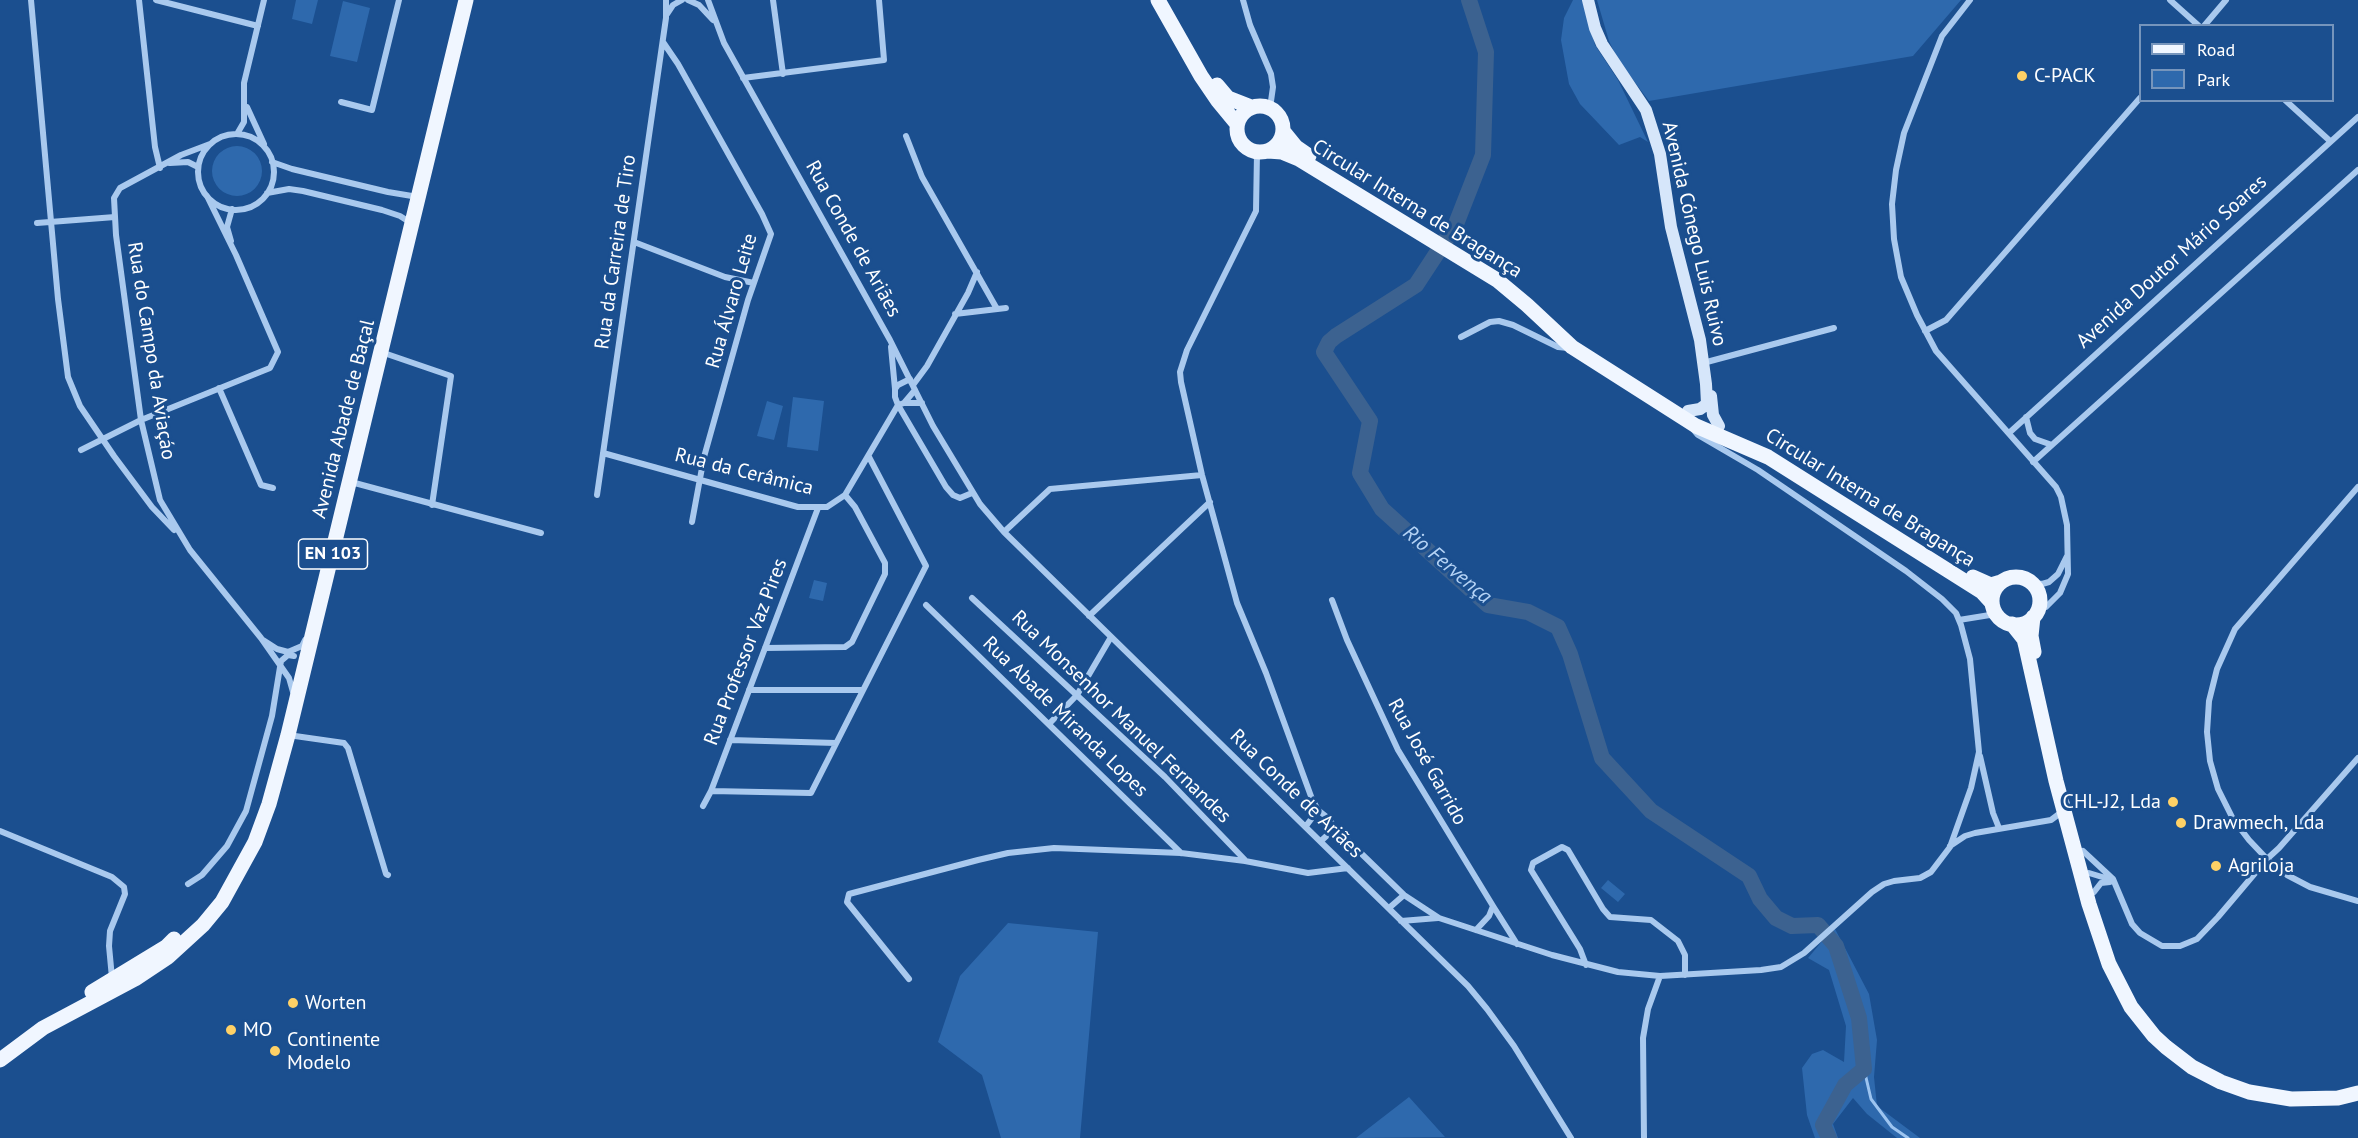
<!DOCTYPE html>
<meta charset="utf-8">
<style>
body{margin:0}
#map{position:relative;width:2358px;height:1138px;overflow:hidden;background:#1b4f8f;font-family:"PT Sans",sans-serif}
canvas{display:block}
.legend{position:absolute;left:2139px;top:24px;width:195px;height:78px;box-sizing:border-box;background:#1b4f8f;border:2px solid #7695bc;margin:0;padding:8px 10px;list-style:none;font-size:18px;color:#fff}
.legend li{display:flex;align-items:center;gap:12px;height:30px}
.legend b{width:30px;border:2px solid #7695bc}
</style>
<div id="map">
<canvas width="2358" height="1138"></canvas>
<ul class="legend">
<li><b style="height:8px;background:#f0f6ff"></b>Road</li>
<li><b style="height:16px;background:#2e69ad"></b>Park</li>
</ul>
</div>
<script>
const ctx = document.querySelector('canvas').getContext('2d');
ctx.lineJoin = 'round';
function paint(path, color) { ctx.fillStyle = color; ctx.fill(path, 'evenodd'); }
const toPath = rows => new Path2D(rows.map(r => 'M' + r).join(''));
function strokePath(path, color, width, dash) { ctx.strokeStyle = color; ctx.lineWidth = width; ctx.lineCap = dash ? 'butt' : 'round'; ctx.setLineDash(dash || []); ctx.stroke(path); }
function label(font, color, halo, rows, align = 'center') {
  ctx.font = font + ' "PT Sans",sans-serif'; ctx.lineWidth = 6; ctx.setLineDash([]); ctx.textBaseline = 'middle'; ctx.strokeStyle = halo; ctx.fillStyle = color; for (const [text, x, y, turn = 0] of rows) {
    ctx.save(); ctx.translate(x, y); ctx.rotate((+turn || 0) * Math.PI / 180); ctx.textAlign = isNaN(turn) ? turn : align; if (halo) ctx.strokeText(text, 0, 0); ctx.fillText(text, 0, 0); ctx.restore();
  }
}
const green = toPath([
 [296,0,318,0,312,24,292,19],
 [1573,0,1582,0,1595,45,1618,80,1648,142,1640,137,1619,145,1580,104,1569,84,1561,40,1564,18],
 [1597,0,1961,0,1913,56,1649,101,1618,60,1609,41],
 [343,1,370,8,357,62,330,56],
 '212 171a25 25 0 1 1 50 0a25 25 0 1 1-50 0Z',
 [793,397,824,401,818,451,787,447],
 [767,401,783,406,774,440,757,436],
 [814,580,827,583,823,601,809,598],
 [1608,880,1625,894,1618,902,1601,888],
 [1008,923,1098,932,1080,1138,1001,1138,982,1075,938,1042,960,976],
 [1834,927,1869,994,1877,1040,1874,1077,1877,1106,1920,1138,1897,1138,1867,1114,1853,1098,1833,1124,1838,1138,1815,1138,1807,1115,1802,1068,1812,1054,1823,1050,1844,1062,1846,1026,1829,970,1808,958],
 [1409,1097,1445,1137,1356,1138]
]);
const stream = toPath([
 [1864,1069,1871,1099,1892,1127,1908,1138]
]);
const river = toPath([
 [1469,0,1486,52,1483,155,1456,224,1416,285,1336,336,1329,342,1324,352,1370,421,1360,473,1382,509,1488,605,1528,612,1558,627,1570,654,1602,758,1651,811,1749,876,1760,899,1776,918,1792,926,1818,925,1836,946,1859,1018,1864,1069,1845,1085,1823,1125,1829,1138]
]);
const street = toPath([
 [31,0,58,299,68,377,80,406,114,456,152,507,174,530],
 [139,0,155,147,160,168],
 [156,0,258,26],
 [688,0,699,5,713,20],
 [708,0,724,43,890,340,933,426,980,504,1004,532,1468,986,1487,1009,1514,1046,1571,1138],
 [773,0,783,74],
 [1243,0,1250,25,1271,74,1273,87,1270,108],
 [1970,0,1942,36,1904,133,1896,170,1892,204,1894,239,1901,277,1917,315,1936,351,2056,487,2061,497,2067,525,2068,574,2060,593,2046,607,2037,610],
 [2170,0,2199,26],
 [667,14,673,5,682,0],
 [2204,26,2226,0],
 [663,42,678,64,762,214,771,234,748,300,704,457,692,522],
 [743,78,884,60,879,0],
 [2285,100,2330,141],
 [341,102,372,110,399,0],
 [247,107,264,144],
 [237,134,244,122,244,83,264,0],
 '198 172a38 38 0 1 1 76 0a38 38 0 1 1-76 0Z',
 [906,136,922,177,997,309],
 [210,144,181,155,120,188,114,198,116,235,141,420,160,500,190,550,261,638,289,678,293,692],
 [1257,153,1256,211,1187,350,1180,372,1181,382,1202,475,1237,603,1266,673,1312,799,1318,810,1328,818,1335,828,1404,895,1439,918,1552,955,1618,972,1660,976,1761,970,1781,967,1804,953,1872,892,1884,884,1894,881,1920,878,1931,872,1950,847,1971,788,1979,752,1970,659,1961,625,1956,613,1942,599,1906,571,1758,470,1698,435,1693,429],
 [272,162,292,169,388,192,418,197],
 [170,163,188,162,198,167],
 [267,193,289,189,303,191,382,210,400,216,411,223],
 [37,223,115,217],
 [231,241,227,227,232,209],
 [634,242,725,277,754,283],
 [955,314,1006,308],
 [1925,331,1946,320,2140,98],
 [1461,337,1490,322,1499,321,1513,325,1558,347,1568,348],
 [891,347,895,389],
 [381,352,451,376,432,505],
 [1703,363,1834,328],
 [910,379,898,385,895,389,895,397,898,405,946,487,953,495,960,498,972,493],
 [913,385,927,366,968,293,977,272],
 [219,388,261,485,273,488],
 [904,403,922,403],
 [898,405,904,403,915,390],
 [2026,417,2030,433,2035,439,2052,445],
 [2009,433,2358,117],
 [81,450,141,420,270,368,278,352,236,255,207,196],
 [603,453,798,507,827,507,845,495,898,405],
 [2033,462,2358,170],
 [351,482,541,533],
 [2358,487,2235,629,2217,669,2209,701,2207,732,2210,761,2218,789,2233,819,2249,840,2267,859,2287,875,2310,887,2358,901],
 [597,495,666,18,666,0],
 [1004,532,1050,489,1202,475],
 [2030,582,2042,584,2049,582,2058,574,2067,556],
 [972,598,1165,777,1245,860],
 [1332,600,1347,640,1398,750,1493,906,1489,916,1476,930],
 [926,605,1181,853],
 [1089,616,1210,502],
 [1959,620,1996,614],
 [263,640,277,649,288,652,302,646,305,640],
 [765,648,845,647,852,642,885,574,885,563,855,507,845,495],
 [749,690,863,690],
 [1049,724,1077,695,1111,637],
 [288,735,344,743,348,748,386,874,388,875],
 [730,740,836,743],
 [1980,756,1993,813,1999,828],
 [711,791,811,793,926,566,869,457],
 [703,806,711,791,818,508],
 [1306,826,1318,810],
 [0,831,112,877,124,887,125,894,110,931,109,946,112,978],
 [1321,841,1335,828],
 [1950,846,1965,836,1975,833,2051,820,2059,814,2062,808],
 [2083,851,2113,879,2132,924,2140,933,2162,946,2180,946,2197,939,2218,917,2267,859,2279,848,2358,758],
 [2089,873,2112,880],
 [188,884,202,875,227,846,246,811,272,716,281,661,288,655,294,656],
 [2094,892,2101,883,2110,882],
 [1493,906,1517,944],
 [1389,908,1404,895],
 [1401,921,1438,918],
 [1586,965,1580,949,1531,870,1533,863,1562,847,1568,850,1603,909,1610,917,1651,920,1678,941,1685,955,1685,975],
 [909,979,847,902,849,894,978,860,1008,853,1054,848,1181,853,1245,861,1308,873,1348,868],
 [1644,1138,1643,1038,1648,1009,1660,976]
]);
const secondary = toPath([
 [1588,0,1595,28,1602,44,1646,110,1660,154,1671,227,1700,340,1706,384,1707,404,1700,409,1688,411],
 [1711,396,1713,415,1719,426]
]);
const primary = toPath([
 [1158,0,1201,76,1218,101,1237,124],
 [1217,85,1228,98,1251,107],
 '1237 129a23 23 0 1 1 46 0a23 23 0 1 1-46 0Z',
 [1283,131,1296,147,1309,156],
 [1268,151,1282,152,1299,159,1497,280,1527,305,1572,347,1696,426,1768,457,1982,592,1992,603],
 [1973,577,1991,585,2001,582],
 '1992 601a24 24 0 1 1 48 0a24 24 0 1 1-48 0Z',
 [2033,617,2031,636,2034,652],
 [2012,624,2024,639,2026,647,2056,781,2089,904,2109,964,2131,1007,2154,1036,2166,1047,2192,1067,2221,1082,2249,1092,2291,1099,2338,1098,2358,1093],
 [92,992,166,947,174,939],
 [0,1060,43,1028,135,979,168,957,203,925,222,902,255,842,269,804,288,735,466,0]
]);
const markers = [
 [2022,76,6,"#ffd166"],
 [2173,802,6,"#ffd166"],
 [2181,823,6,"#ffd166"],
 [2216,866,6,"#ffd166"],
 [293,1003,6,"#ffd166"],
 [231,1030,6,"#ffd166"],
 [275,1051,6,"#ffd166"]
];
const shields = [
 [333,554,69]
];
const shieldNames = [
 ["EN 103",333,554]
];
const poiNames = [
 ["C-PACK",2034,76],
 ["CHL-J2, Lda",2161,802,"right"],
 ["Drawmech, Lda",2193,823],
 ["Agriloja",2228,866],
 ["Worten",305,1003],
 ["MO",243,1030],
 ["Continente",287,1040],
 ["Modelo",287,1063]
];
const streetNames = [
 ["Circular Interna de Bragança",1417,209,32],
 ["Avenida Cónego Luis Ruivo",1694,234,77],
 ["Rua Conde de Ariães",853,239,61],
 ["Rua da Carreira de Tiro",616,252,-82],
 ["Avenida Doutor Mário Soares",2172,262,-42],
 ["Rua Álvaro Leite",732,301,-74],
 ["Rua do Campo da Aviaçáo",151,351,81],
 ["Avenida Abade de Baçal",344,419,-76],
 ["Rua da Cerâmica",744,472,14],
 ["Circular Interna de Bragança",1870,498,32],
 ["Rua Professor Vaz Pires",746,652,-69],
 ["Rua Abade Miranda Lopes",1065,717,44],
 ["Rua Monsenhor Manuel Fernandes",1121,717,44],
 ["Rua José Garrido",1427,762,61],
 ["Rua Conde de Ariães",1296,794,44]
];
const waterNames = [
 ["Rio Fervença",1447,565,40]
];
paint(green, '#2e69ad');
strokePath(stream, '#9cc4f0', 3);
strokePath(river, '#3c6290', 16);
strokePath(street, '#a9c9ee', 6);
strokePath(secondary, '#d6e6fa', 12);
strokePath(primary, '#f0f6ff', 15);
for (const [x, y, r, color] of markers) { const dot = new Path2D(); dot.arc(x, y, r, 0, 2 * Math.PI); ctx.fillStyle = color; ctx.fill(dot); strokePath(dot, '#1b4f8f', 2); }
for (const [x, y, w] of shields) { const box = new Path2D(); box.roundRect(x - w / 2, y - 15, w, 30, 4.5); ctx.fillStyle = '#1b4f8f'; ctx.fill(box); strokePath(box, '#fff', 1.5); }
label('bold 18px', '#fff', null, shieldNames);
label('20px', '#fff', '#1b4f8f', poiNames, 'left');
label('20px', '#fff', '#1b4f8f', streetNames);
label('italic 21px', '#b5d3f5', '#1b4f8f', waterNames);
</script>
